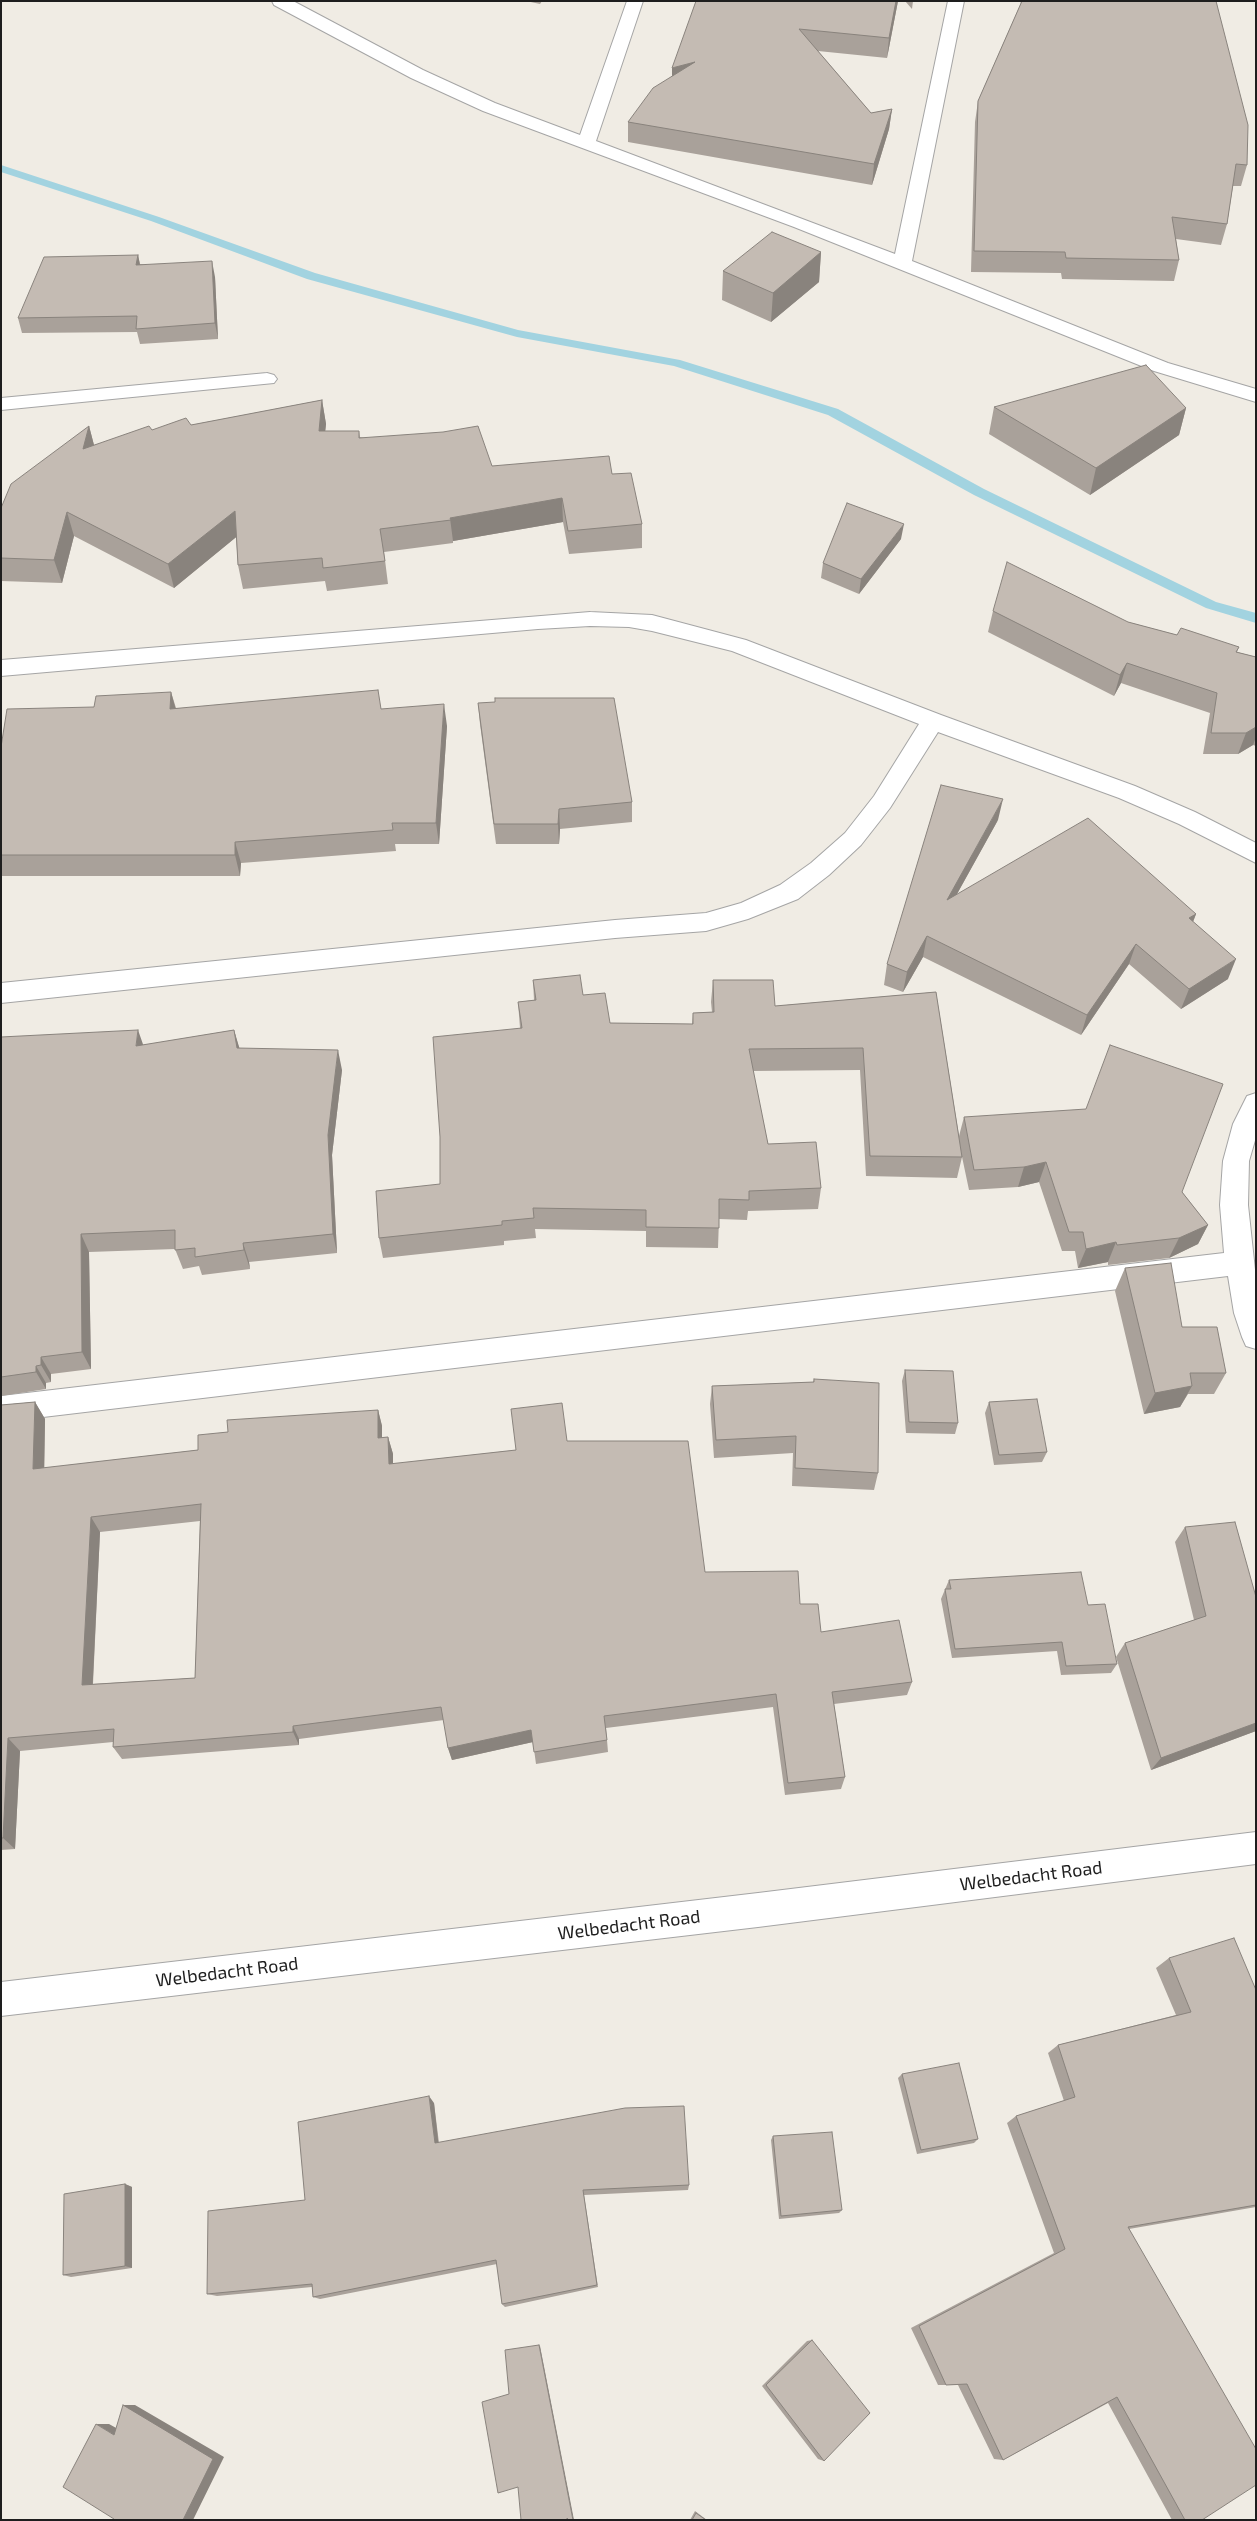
<!DOCTYPE html>
<style>
body{margin:0}
#map{position:relative;width:1257px;height:2521px;overflow:hidden;background:#f0ece4;font-family:"Exo 2",sans-serif}
canvas{display:block}
.frame{position:absolute;inset:0;border:2px solid #1e1e1e;pointer-events:none}
</style>
<div id="map">
<canvas width="1257" height="2521"></canvas>
<div class="frame"></div>
</div>
<script>
const ctx = document.querySelector('canvas').getContext('2d');
ctx.lineJoin = 'round';
const toPath = rows => new Path2D(rows.map(r => 'M' + r).join(''));
function paint(path, color) { ctx.fillStyle = color; ctx.fill(path, 'evenodd'); }
function strokePath(path, color, width, dash) { ctx.strokeStyle = color; ctx.lineWidth = width; ctx.lineCap = dash ? 'butt' : 'round'; ctx.setLineDash(dash || []); ctx.stroke(path); }
function label(font, color, halo, rows, align = 'center') {
  ctx.font = font + ' "Exo 2",sans-serif'; ctx.lineWidth = 5; ctx.setLineDash([]); ctx.textBaseline = 'middle'; ctx.strokeStyle = halo; ctx.fillStyle = color; for (const [text, x, y, turn = 0] of rows) {
    ctx.save(); ctx.translate(x, y); ctx.rotate((+turn || 0) * Math.PI / 180); ctx.textAlign = isNaN(turn) ? turn : align; if (halo) ctx.strokeText(text, 0, 0); ctx.fillText(text, 0, 0); ctx.restore();
  }
}
const stream = toPath([
 [1,165,159,217,315,273,518,330,680,360,838,409,984,489,1216,602,1256,613,1256,623,1206,608,974,495,828,415,674,366,517,337,307,279,151,221,1,172,1,165]
]);
const minor = toPath([
 [272,1,293,1,423,70,495,103,580,135,627,1,643,1,596,141,895,254,948,1,964,1,912,261,1168,363,1256,389,1256,402,1154,371,794,227,483,111,411,78,274,5,272,1],
 [267,373,274,375,277,379,274,383,1,410,1,398,267,373],
 [590,612,652,615,746,640,941,715,1135,786,1195,812,1256,843,1256,863,1179,824,1119,798,938,732,890,808,861,845,829,875,798,899,748,919,706,931,615,938,1,1003,1,983,615,920,706,913,741,903,780,885,811,863,845,833,874,796,919,724,732,651,652,631,629,627,590,626,538,629,1,676,1,660,590,612],
 [1256,1093,1256,1137,1249,1161,1248,1205,1256,1279,1256,1349,1246,1346,1242,1337,1234,1313,1228,1276,1,1422,1,1396,1224,1253,1220,1205,1223,1161,1233,1124,1247,1096,1256,1093]
]);
const tertiary = toPath([
 [1256,1832,1256,1864,758,1927,1,2016,1,1982,758,1893,1256,1832]
]);
const wall = toPath([
 [526,1,542,1,540,4],
 [696,1,898,1,887,58,818,51,871,113,892,109,889,129,872,185,628,142,628,122,672,76],
 [905,1,913,1,912,9],
 [1020,1,1216,1,1247,165,1241,186,1233,186,1227,224,1221,245,1176,239,1179,260,1174,281,1062,279,1061,273,971,272,975,122,978,101,1021,3],
 [821,252,819,282,771,322,722,300,723,271],
 [138,255,140,264,215,277,218,339,140,344,137,332,22,333,18,318],
 [322,400,326,424,325,431,359,431,360,437,492,466,612,474,642,524,642,548,569,554,563,522,453,541,453,543,384,552,388,584,327,591,325,581,243,589,238,565,236,537,174,588,74,536,62,583,1,581,1,508,89,426,94,445,152,430,191,425],
 [994,407,1186,408,1179,435,1090,495,989,434],
 [901,539,859,594,821,578,823,563],
 [993,611,1128,622,1177,635,1239,647,1237,652,1256,657,1256,746,1253,745,1238,754,1203,754,1210,713,1121,683,1114,696,988,632],
 [171,692,176,708,381,709,447,726,439,844,395,844,396,851,241,863,240,876,1,876,1,747,94,707],
 [478,703,632,802,632,822,560,829,559,844,496,844,480,724],
 [998,820,957,894,1196,914,1193,922,1228,979,1181,1009,1129,964,1081,1035,923,957,903,992,884,985,887,964],
 [533,980,583,995,610,1023,692,1024,693,1013,712,1012,711,1002,713,980,775,1006,936,992,959,1136,964,1117,1182,1192,1208,1225,1198,1244,1169,1258,1108,1265,1108,1262,1078,1268,1075,1251,1062,1251,1039,1182,1018,1187,969,1190,961,1152,962,1157,957,1178,866,1176,860,1070,753,1071,768,1144,821,1188,818,1209,748,1211,747,1220,719,1219,718,1248,646,1247,646,1231,535,1229,536,1238,504,1241,504,1245,383,1258,379,1238,440,1184,440,1137,520,1028,518,1002,534,1000],
 [234,1030,239,1048,342,1070,332,1155,337,1253,249,1262,250,1269,202,1275,199,1266,183,1269,175,1249,89,1252,91,1369,51,1374,51,1382,46,1383,46,1389,1,1396,1,1037,143,1045],
 [1125,1268,1226,1373,1214,1394,1188,1394,1180,1407,1144,1414,1115,1291],
 [905,1370,958,1423,955,1434,906,1433,902,1381],
 [814,1379,878,1473,874,1490,792,1486,793,1453,714,1458,710,1404,712,1386,813,1382],
 [35,1402,45,1419,44,1468,198,1450,228,1432,378,1410,382,1426,382,1438,388,1437,393,1454,393,1464,516,1450,567,1441,705,1572,800,1604,821,1632,912,1682,907,1695,834,1704,845,1777,841,1789,785,1795,773,1707,606,1728,608,1752,536,1764,533,1742,452,1760,448,1748,444,1720,299,1739,299,1745,122,1759,113,1747,113,1742,20,1751,15,1849,1,1850,1,1405],
 [200,1521,195,1678,93,1684,100,1532],
 [989,1402,1047,1452,1042,1462,994,1465,985,1413],
 [1185,1527,1256,1597,1256,1731,1151,1770,1116,1657,1125,1643,1194,1620,1175,1542],
 [949,1580,1088,1605,1117,1664,1111,1673,1061,1675,1057,1651,952,1658,941,1599],
 [1169,1958,1256,1990,1256,2207,1129,2229,1202,2520,1172,2520,1108,2403,1003,2460,994,2459,958,2385,938,2385,911,2328,1054,2253,1007,2123,1016,2116,1064,2101,1048,2053,1058,2045,1176,2015,1156,1968],
 [902,2074,978,2139,974,2143,917,2154,898,2078],
 [434,2103,439,2143,689,2185,688,2190,584,2195,598,2287,505,2307,502,2304,497,2264,320,2299,313,2297,312,2287,217,2296,207,2294,305,2200],
 [773,2136,842,2210,839,2213,779,2219,771,2140],
 [125,2184,132,2187,132,2268,71,2277,63,2275],
 [812,2340,824,2461,818,2459,762,2386,807,2341],
 [695,2511,707,2520,690,2520]
]);
const shadedWall = toPath([
 [896,1,898,1,887,58,889,38],
 [695,62,672,88,672,68],
 [892,109,889,129,872,185,874,164],
 [821,252,819,282,771,322,773,293],
 [138,255,141,270,136,265],
 [212,261,215,277,218,339,215,323],
 [322,400,326,424,323,454,319,431],
 [1186,408,1179,435,1090,495,1096,468],
 [89,426,95,449,83,449],
 [562,498,563,522,453,541,450,518],
 [235,511,240,534,174,588,168,564],
 [67,512,74,536,62,583,54,560],
 [904,524,901,539,859,594,861,579],
 [1127,663,1121,683,1114,696,1120,675],
 [171,692,177,714,170,709],
 [444,704,447,726,439,844,436,823],
 [1256,727,1256,737,1253,745,1238,754,1246,733],
 [1003,799,998,820,942,921,947,900],
 [559,809,560,829,559,844,558,824],
 [235,842,241,863,240,876,235,855],
 [1196,914,1188,934,1189,918],
 [927,936,923,957,903,992,907,972],
 [1136,944,1129,964,1081,1035,1087,1015],
 [1236,959,1228,979,1181,1009,1189,989],
 [138,1030,145,1050,136,1046],
 [234,1030,240,1050,237,1048],
 [338,1050,342,1070,332,1155,337,1253,333,1234,328,1135],
 [1046,1162,1039,1182,1018,1187,1024,1167],
 [1208,1225,1198,1244,1169,1258,1179,1238],
 [81,1234,89,1252,91,1369,82,1352],
 [1116,1242,1108,1262,1078,1268,1086,1249],
 [243,1243,249,1262,250,1269,244,1250],
 [41,1357,51,1374,51,1382,41,1365],
 [36,1366,46,1383,46,1389,36,1372],
 [1192,1386,1180,1407,1144,1414,1155,1393],
 [35,1402,45,1419,44,1485,33,1469],
 [378,1410,382,1426,382,1455,378,1438],
 [388,1437,393,1454,393,1481,389,1464],
 [91,1517,100,1532,92,1698,82,1685],
 [1256,1723,1256,1731,1151,1770,1161,1758],
 [293,1726,299,1739,299,1745,293,1732],
 [531,1730,533,1742,452,1760,448,1748],
 [8,1738,20,1751,15,1849,3,1838],
 [429,2096,434,2103,439,2149,435,2143],
 [125,2184,132,2187,132,2268,125,2266],
 [1,2340,2,2386,1,2386],
 [539,2345,540,2346,574,2520,573,2520],
 [123,2405,135,2405,224,2457,193,2520,183,2520],
 [96,2424,109,2424,127,2434,114,2435]
]);
const building = toPath([
 [696,1,896,1,889,38,799,29,871,113,892,109,874,164,628,122,653,88,695,62,672,68,696,1],
 [1022,1,1216,1,1248,125,1247,165,1236,164,1227,224,1172,217,1179,260,1066,258,1065,252,974,251,978,101,1022,1],
 [772,232,821,252,773,293,723,271,772,232],
 [138,255,136,265,212,261,215,323,136,329,137,316,18,318,44,257,138,255],
 [1146,365,1186,408,1096,468,994,407,1146,365],
 [322,400,319,431,359,431,359,438,443,432,478,426,492,466,609,456,612,474,631,473,642,524,568,531,562,498,450,518,451,520,380,529,385,561,323,568,322,558,238,565,235,511,168,564,67,512,54,560,1,558,1,508,11,484,89,426,83,449,149,426,152,430,186,418,191,425,322,400],
 [847,503,904,524,861,579,823,563,847,503],
 [1007,562,1128,622,1177,635,1181,628,1239,647,1236,652,1256,657,1256,727,1246,733,1211,733,1217,693,1127,663,1120,675,993,611,1007,562],
 [378,690,381,709,444,704,436,823,392,823,393,830,235,842,235,855,1,855,1,747,7,709,94,707,96,696,171,692,170,709,378,690],
 [495,698,614,698,632,802,559,809,558,824,494,824,478,703,495,702,495,698],
 [941,785,1003,799,947,900,1088,818,1196,914,1189,918,1236,959,1189,989,1136,944,1087,1015,927,936,907,972,887,964,941,785],
 [580,975,583,995,605,993,610,1023,693,1024,693,1013,714,1012,713,980,773,980,775,1006,936,992,962,1157,870,1156,863,1048,749,1049,768,1144,816,1142,821,1188,749,1191,749,1200,719,1199,719,1228,646,1227,646,1210,533,1208,534,1218,502,1221,502,1225,379,1238,376,1191,440,1184,440,1137,433,1037,522,1028,518,1002,536,1000,533,980,580,975],
 [138,1030,136,1046,234,1030,237,1048,338,1050,328,1135,333,1234,243,1243,244,1250,195,1257,195,1248,175,1250,175,1230,81,1234,82,1352,41,1357,41,1365,36,1366,36,1372,1,1377,1,1037,138,1030],
 [1110,1045,1223,1084,1182,1192,1208,1225,1179,1238,1117,1245,1116,1242,1086,1249,1083,1232,1069,1232,1046,1162,1024,1167,974,1170,964,1117,1086,1109,1110,1045],
 [1171,1263,1182,1327,1217,1327,1226,1373,1190,1373,1192,1386,1155,1393,1125,1268,1171,1263],
 [905,1370,953,1371,958,1423,909,1422,905,1370],
 [814,1379,879,1383,878,1473,795,1468,796,1436,716,1440,712,1386,814,1382,814,1379],
 [1037,1399,1047,1452,999,1455,989,1402,1037,1399],
 [35,1402,33,1469,198,1450,198,1435,228,1432,227,1420,378,1410,378,1438,388,1437,389,1464,516,1450,511,1409,562,1403,567,1441,688,1441,705,1572,798,1571,800,1604,818,1604,821,1632,899,1620,912,1682,832,1692,845,1777,788,1783,776,1694,604,1716,607,1740,534,1752,531,1730,448,1748,441,1707,293,1726,293,1732,113,1747,114,1729,8,1738,3,1838,1,1838,1,1405,35,1402],
 [201,1504,195,1678,82,1685,91,1517,201,1504],
 [1235,1522,1256,1597,1256,1723,1161,1758,1125,1643,1206,1616,1185,1527,1235,1522],
 [1081,1572,1088,1605,1105,1604,1117,1664,1066,1666,1062,1642,955,1649,945,1589,951,1589,949,1580,1081,1572],
 [1234,1938,1256,1990,1256,2205,1128,2227,1256,2449,1256,2485,1202,2520,1185,2520,1117,2397,1003,2460,967,2384,946,2385,919,2326,1065,2249,1016,2116,1075,2097,1058,2045,1191,2012,1169,1958,1234,1938],
 [959,2063,978,2139,921,2150,902,2074,959,2063],
 [429,2096,435,2143,625,2108,684,2106,689,2185,583,2190,597,2285,502,2304,496,2260,313,2297,312,2284,207,2294,208,2211,305,2200,298,2122,429,2096],
 [832,2132,842,2210,781,2216,773,2136,832,2132],
 [125,2184,125,2266,63,2275,64,2194,125,2184],
 [812,2340,870,2413,824,2461,766,2385,812,2340],
 [539,2345,573,2520,569,2520,567,2518,567,2520,521,2520,518,2487,498,2493,482,2402,509,2394,505,2350,539,2345],
 [123,2405,213,2459,183,2520,114,2520,114,2519,63,2487,96,2424,114,2435,123,2405],
 [696,2513,706,2520,692,2520,696,2513]
]);
const nearStreetnames = [
 ["Welbedacht Road",1031,1876,-7],
 ["Welbedacht Road",629,1925,-7],
 ["Welbedacht Road",227,1972,-7]
];
paint(stream, '#a2d3e0');
strokePath(minor, '#a5a5a5', 2);
strokePath(tertiary, '#a5a5a5', 2);
paint(minor, '#fff');
paint(tertiary, '#fff');
paint(wall, '#a9a19a');
paint(shadedWall, '#89837d');
paint(building, '#c4bbb3');
strokePath(building, '#89837d', 1);
label('18px', '#1e1e1e', '#fff', nearStreetnames);
</script>
